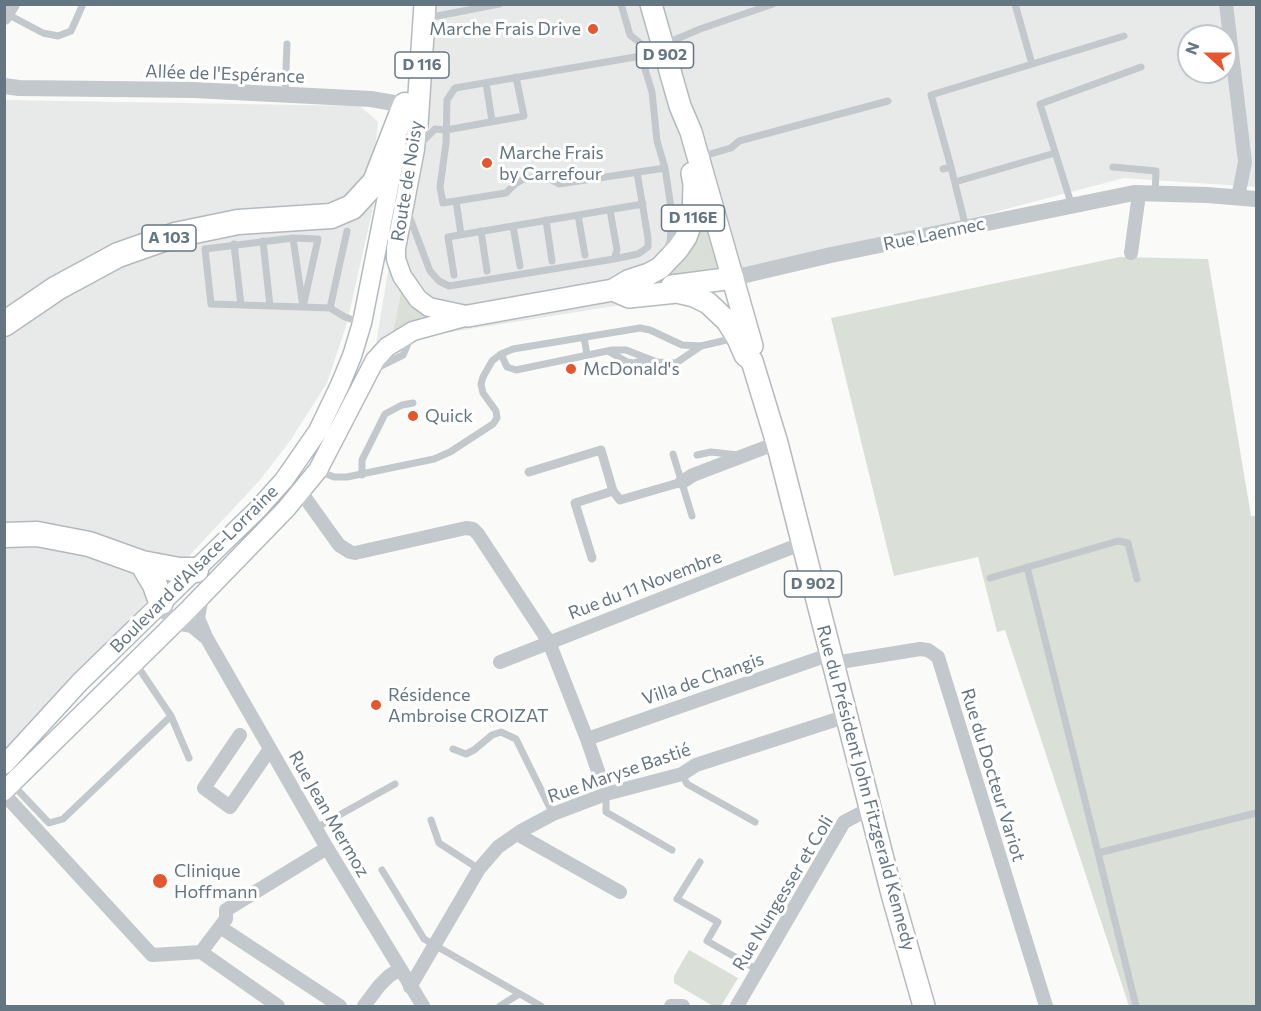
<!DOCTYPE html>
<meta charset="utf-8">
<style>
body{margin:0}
#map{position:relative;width:1261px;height:1011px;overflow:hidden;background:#fafaf8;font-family:Commissioner,sans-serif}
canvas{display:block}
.frame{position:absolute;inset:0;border:6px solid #657683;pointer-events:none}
.north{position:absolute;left:1177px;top:24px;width:60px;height:60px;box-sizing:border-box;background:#fff;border:2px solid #c1c8cd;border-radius:50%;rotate:291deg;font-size:16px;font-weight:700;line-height:24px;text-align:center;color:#657683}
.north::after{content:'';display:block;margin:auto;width:21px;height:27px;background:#e4572e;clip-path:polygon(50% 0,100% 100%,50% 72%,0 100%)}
</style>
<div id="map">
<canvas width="1261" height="1011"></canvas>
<div class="frame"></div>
<div class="north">N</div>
</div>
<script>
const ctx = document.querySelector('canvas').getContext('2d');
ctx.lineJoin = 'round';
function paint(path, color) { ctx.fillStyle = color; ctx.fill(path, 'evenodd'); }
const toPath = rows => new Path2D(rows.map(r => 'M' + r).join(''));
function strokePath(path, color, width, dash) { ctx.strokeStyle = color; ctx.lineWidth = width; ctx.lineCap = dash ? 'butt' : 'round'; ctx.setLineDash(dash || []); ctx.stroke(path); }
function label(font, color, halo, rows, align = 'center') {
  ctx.font = font + ' Commissioner,sans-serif'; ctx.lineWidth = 6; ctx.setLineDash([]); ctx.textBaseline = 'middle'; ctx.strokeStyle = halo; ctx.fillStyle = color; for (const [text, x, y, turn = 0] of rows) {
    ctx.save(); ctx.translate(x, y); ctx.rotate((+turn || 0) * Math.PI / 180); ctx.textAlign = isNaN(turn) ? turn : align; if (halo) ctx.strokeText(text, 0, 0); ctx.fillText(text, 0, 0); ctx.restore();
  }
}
const built = toPath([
 [417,5,1256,5,1256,187,1124,178,831,255,734,287,376,344,401,193],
 [1189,36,1225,36,1225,72,1189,72],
 [5,100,360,106,378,122,375,152,366,182,374,203,347,323,327,383,290,441,260,480,5,753]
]);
const green = toPath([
 [704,211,726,275,656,284,655,284],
 [1120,257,1208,259,1251,516,1256,516,1256,1006,1129,1006,1005,630,997,632,978,557,894,576,831,318],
 [402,289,437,318,393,333],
 [689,950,738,978,721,1006,713,1006,674,983,674,976]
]);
const service = toPath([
 [621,4,630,35,640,43,641,56,652,92,657,141,665,168,559,184,544,176,524,179,515,184,506,193,443,203,440,187,446,143,447,100,455,88,641,56],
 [1015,4,1032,64],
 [7,14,43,33,58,36,71,31,83,4],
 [427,18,499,4],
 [665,44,700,29,773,4],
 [486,83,492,121],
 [285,95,287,44],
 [418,146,435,129,446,130,524,116,516,77],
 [700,157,731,148,739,141,888,101],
 [951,167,931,95,1124,36],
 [1113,167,1156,171,1155,194],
 [665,168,672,214,670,242,667,249],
 [943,169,951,167,966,228],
 [955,182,1055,153],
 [456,201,461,234],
 [1072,206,1040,104,1141,67],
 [610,210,617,250,614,259],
 [408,213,430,271,439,281,449,286,614,259,638,254,648,247,648,238,637,172],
 [578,215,585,255],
 [546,220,552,261],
 [513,226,520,266],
 [347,231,330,308,345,317,362,323],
 [481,231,487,271],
 [293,238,318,239,303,307,211,304,205,249,293,238],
 [293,238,303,307,330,308],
 [263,241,270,306],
 [234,244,241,305],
 [454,275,448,237,643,204],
 [584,337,587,355],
 [608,351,627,362,634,363,649,359],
 [501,354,507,367,516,370,612,350,626,350,657,362,676,363,701,346],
 [375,369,403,355,410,339],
 [673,454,692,516],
 [697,455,711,452,738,455],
 [319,471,334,477,347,477,434,459,450,452,493,424,497,418,496,411,483,393,481,384,483,377,492,361,501,354,513,349,640,328,650,330,682,345,701,346,735,338],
 [362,475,362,460,385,414,402,405,413,403],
 [1027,567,1136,1006],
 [990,578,1118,541,1128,543,1137,579],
 [136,664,171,716,189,758],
 [453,749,466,754,474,750,492,735,501,732,516,739,553,814],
 [682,774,687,784,755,822],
 [12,784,49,823,63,819,171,716],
 [606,794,606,812,672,850],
 [431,820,439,843,479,869],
 [316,828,395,784],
 [1098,853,1256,813],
 [700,862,677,899,718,922,707,941,758,970],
 [382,870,424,939,541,1006],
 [500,1006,519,994]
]);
const pedestrian = toPath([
 [529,472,601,450,613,491,620,500,682,482],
 [592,558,575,503,613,491]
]);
const minor = toPath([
 [1226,4,1245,162,1238,197],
 [1131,253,1139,194],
 [682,482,693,475,777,443],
 [301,492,339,545,350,552,355,553,466,528,473,529,478,534,549,642,587,739,606,794],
 [202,596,198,618,206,637,327,848,423,1006],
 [161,602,167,614,175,623,192,626,204,636],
 [500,662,803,543],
 [834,663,920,649,928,650,938,657,1046,1006],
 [240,735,204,788,230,807,270,749],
 [587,739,831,654],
 [4,794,152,955,201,952,226,919,226,910,327,848],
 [517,834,620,892],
 [220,927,340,1006],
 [201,952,278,1006],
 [410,987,479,869,498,847,521,831,553,814,606,794,682,774,696,765,847,716],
 [364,1006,379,986,389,976,400,969],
 [671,1006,683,1006],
 [737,1006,844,822,871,808]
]);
const tertiary = toPath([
 [4,17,12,4],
 [4,86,19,88,194,90,371,99,405,105,411,112],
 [733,278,831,255,1134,193,1207,195,1256,199]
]);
const secondary = toPath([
 [417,125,415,149,396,248,396,259,402,276,418,299,429,307,466,315],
 [4,765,80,682,257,510,284,480,318,431,340,385,352,356,362,323,397,146],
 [4,791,187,611,286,509,318,470,375,360,387,347,413,331,468,316]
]);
const primary = toPath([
 [651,4,680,106,691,132,752,346],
 [417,125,425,4],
 [672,286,733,278],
 [613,290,629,297,677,292,694,296,708,303,727,321,737,337,745,355,752,361,777,443,892,894,924,1006],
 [613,290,628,281,649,274,660,268,678,249,686,237,693,217,694,184,692,173],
 [468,316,613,290,626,291]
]);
const motorway = toPath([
 [4,324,57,288,118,255,175,235,238,222,331,216,352,207,375,182,405,105],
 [4,535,37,534,89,544,142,563,179,570,196,570],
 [142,563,155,585,161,602]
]);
const markers = [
 [593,29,6,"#e4572e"],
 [487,163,6,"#e4572e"],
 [571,369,6,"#e4572e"],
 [413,416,6,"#e4572e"],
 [376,705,6,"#e4572e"],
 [160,881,8,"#e4572e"]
];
const shields = [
 [665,55,57],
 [422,65,54],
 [693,218,63],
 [169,238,54],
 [813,584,57]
];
const shieldNames = [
 ["D 902",665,55],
 ["D 116",422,65],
 ["D 116E",693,218],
 ["A 103",169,238],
 ["D 902",813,584]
];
const poiNames = [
 ["Marche Frais Drive",581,29,"right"],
 ["Marche Frais",499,153],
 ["by Carrefour",499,174],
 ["McDonald's",583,369],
 ["Quick",425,416],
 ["Résidence",388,695],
 ["Ambroise CROIZAT",388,716],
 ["Clinique",174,871],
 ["Hoffmann",174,892]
];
const streetNames = [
 ["Allée de l'Espérance",225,74,2],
 ["Route de Noisy",407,181,-81],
 ["Rue Laennec",934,234,-12],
 ["Boulevard d'Alsace-Lorraine",194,569,-45],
 ["Rue du 11 Novembre",645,585,-21],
 ["Villa de Changis",703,679,-19],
 ["Rue Maryse Bastié",619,773,-19],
 ["Rue du Docteur Variot",993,775,73],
 ["Rue du Président John Fitzgerald Kennedy",866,788,75],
 ["Rue Jean Mermoz",329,814,60],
 ["Rue Nungesser et Coli",783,893,-59]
];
paint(built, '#e8e9e9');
paint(green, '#dadfd7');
strokePath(secondary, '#b3babf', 21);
strokePath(primary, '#b5babe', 24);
strokePath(motorway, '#b4b9bd', 27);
strokePath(service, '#c3c8cc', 7);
strokePath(pedestrian, '#c3c8cc', 9);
strokePath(minor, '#c3c8cc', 14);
strokePath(tertiary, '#c3c8cc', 16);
strokePath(secondary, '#fff', 18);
strokePath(primary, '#fff', 21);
strokePath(motorway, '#fff', 24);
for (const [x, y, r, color] of markers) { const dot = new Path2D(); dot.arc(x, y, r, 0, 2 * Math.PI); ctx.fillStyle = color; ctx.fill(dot); strokePath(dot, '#fff', 2); }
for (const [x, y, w] of shields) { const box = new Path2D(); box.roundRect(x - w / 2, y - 13, w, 26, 4.5); ctx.fillStyle = '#fff'; ctx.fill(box); strokePath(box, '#657683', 1.5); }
label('bold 16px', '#657683', null, shieldNames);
label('18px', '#657683', '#fff', poiNames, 'left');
label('18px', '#657683', '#fff', streetNames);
</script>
